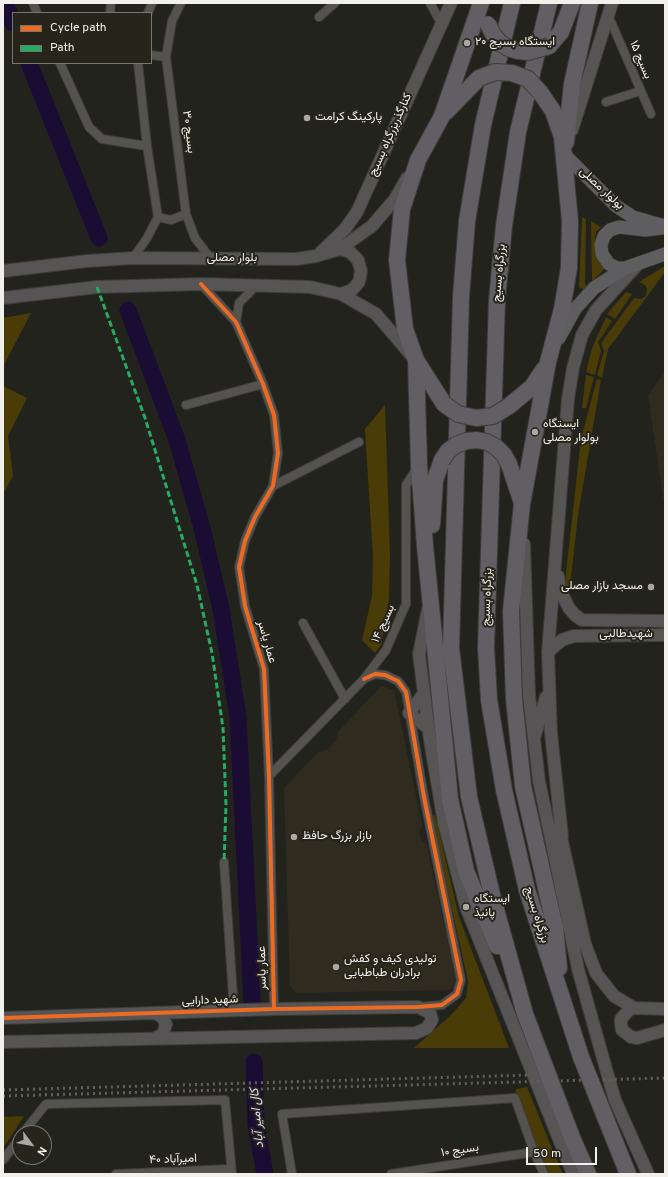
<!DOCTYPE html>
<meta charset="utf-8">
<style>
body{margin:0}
#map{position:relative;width:668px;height:1177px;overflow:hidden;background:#23231e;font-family:Overpass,sans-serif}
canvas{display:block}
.frame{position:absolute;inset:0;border:4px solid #f2f0eb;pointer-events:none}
.legend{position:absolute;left:12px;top:12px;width:140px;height:52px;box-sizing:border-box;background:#26241b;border:1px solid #78766e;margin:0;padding:5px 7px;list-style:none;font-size:12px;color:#f2f0eb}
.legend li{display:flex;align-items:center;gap:8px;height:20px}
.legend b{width:20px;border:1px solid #78766e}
.north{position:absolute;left:12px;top:1125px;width:40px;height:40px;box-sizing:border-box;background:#26241b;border:1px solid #78766e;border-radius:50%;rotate:122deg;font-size:11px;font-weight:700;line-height:16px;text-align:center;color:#f2f0eb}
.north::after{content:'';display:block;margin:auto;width:14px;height:18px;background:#aaa8a3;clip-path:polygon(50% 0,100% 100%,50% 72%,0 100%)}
.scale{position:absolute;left:526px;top:1147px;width:71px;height:18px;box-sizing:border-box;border:2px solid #f2f0eb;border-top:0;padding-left:5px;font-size:12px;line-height:14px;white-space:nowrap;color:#f2f0eb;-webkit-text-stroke:3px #26241b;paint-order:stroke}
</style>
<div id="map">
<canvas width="668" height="1177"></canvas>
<div class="frame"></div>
<ul class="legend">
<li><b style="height:5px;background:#ed6a23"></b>Cycle path</li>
<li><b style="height:5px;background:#26ab63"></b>Path</li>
</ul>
<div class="north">N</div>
<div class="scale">50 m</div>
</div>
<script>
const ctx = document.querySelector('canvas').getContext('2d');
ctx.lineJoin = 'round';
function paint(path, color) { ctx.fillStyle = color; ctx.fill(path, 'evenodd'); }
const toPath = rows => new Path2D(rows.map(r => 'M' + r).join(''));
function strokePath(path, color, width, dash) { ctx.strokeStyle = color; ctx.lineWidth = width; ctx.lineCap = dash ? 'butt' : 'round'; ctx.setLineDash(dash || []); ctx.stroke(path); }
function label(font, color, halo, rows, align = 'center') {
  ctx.font = font + ' Overpass,Vazirmatn,sans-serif'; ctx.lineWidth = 4; ctx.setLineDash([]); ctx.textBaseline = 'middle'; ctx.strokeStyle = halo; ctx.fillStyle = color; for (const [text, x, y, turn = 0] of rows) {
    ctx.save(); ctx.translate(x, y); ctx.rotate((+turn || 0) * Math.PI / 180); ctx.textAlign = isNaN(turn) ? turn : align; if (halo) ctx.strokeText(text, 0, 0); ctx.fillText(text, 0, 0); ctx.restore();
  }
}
const built = toPath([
 [665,372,665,500,663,498,648,395],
 [381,686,394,690,422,825,419,833,421,840,427,845,456,980,450,990,296,993,290,986,284,788,318,752,327,750,336,740,338,732]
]);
const green = toPath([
 [582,217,586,219,585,284,587,287,585,290,579,287],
 [591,221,601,227,596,232,594,246,605,268,592,282],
 [665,266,665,272,608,349,602,378,597,375,604,351,601,343,634,298,641,299,646,296,647,288,644,284,639,282],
 [626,292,632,294,615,319,607,314],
 [31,313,3,367,3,318],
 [606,317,612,321,598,342,601,351,595,375,586,372,592,348],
 [586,375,594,377,586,408,582,408],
 [597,379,601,380,578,515,569,595,564,591,581,439],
 [3,386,27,398,8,436,13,476,3,494],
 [385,405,390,555,389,599,381,645,375,653,362,640,372,596,373,557,365,429],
 [435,815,459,917,509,1048,414,1048,452,1014,466,998,468,981,431,816],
 [527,1087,553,1151,563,1174,549,1174,515,1096,516,1089],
 [24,1116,6,1144,3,1148,3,1117]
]);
const river = toPath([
 [5,3,13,23],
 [29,63,99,238],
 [128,310,177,440,202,528,221,609,238,717,252,1002],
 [254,1062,256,1124,265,1174]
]);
const street = toPath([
 [33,3,37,13],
 [181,3,172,21,166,57,186,214,195,238,211,259],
 [430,3,441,23],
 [110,13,111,3],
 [148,13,152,3],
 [608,15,651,114],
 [319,17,335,3],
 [151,55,166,57],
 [60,63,89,127,102,139,147,146],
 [606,102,640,91],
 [158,217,171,220,186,214],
 [133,258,147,238,158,217,147,146,138,63],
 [201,284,236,322,263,384,274,415,278,453,273,486,255,517,245,541,239,567,245,606,264,669,269,776,274,1009],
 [236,322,239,303,257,285],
 [186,405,263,384],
 [273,486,359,442],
 [303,623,345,699],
 [364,679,375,674,385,675,398,681,406,692,424,797,461,980,457,994,442,1005,419,1007],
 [269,776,364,679,386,650,406,604,406,485,417,468],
 [224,862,234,1011],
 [23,1133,46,1104,225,1100,232,1174],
 [3,1160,20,1138],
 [116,1174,231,1169],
 [292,1174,282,1114,515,1098,534,1152,544,1174],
 [391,1174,534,1152]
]);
const secondary = toPath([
 [572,130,612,3],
 [340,249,350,252,358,260,361,271,359,282,352,290,341,294],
 [320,253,345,229,357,212,451,3],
 [3,271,87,261,133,258,297,259,316,256,340,249,372,226,395,199,407,178],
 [3,298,97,287,201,284,310,287,341,294,376,314,412,356],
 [524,544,529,695,539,781,578,969,606,1069,615,1100,648,1174],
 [558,576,560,590,569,608,575,615,582,620,665,621],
 [428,609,419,654,430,740,444,823,466,907,573,1174],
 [548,652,562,640,574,636,665,635],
 [424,693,409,713,428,728],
 [535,735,546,697],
 [559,828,585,944,596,973,614,996,634,1008],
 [562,836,551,733,548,652,568,399,573,368,582,335,596,310,639,263],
 [665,1009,634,1008,629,1010,621,1019,621,1024,622,1030,631,1037,637,1038,665,1030],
 [155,1013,162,1017,166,1024,163,1034,156,1038],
 [3,1018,274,1009,418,1007,430,1013,432,1020,427,1028,416,1033,3,1042]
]);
const primary = toPath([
 [564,154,616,206,633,217,665,226],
 [625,268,617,268,609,264,602,254,601,245,604,236,610,230,619,227,645,230,662,228],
 [559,338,575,309,594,288,625,268,665,254]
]);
const highway = toPath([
 [512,3,483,125,467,221,461,297,451,648,469,797,493,899,525,1014,573,1140,588,1174],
 [549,3,518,132,504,226,497,300,486,647,489,700,504,790,527,890,581,1057,628,1174],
 [549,46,561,32,572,3],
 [540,92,553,111,562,137,570,221,569,268,562,309,548,362,522,504,511,611,514,699,523,786,555,928,559,968],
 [446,112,479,78],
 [566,142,572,84,590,3],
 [416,360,419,465,425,546,450,799,466,871,497,946],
 [444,404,416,360,405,329,397,260,402,209,418,160,442,116,481,3],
 [509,406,532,387,544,369],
 [509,464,522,503],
 [432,525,435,480,442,460]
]);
const rail = toPath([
 [3,1090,531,1075],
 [3,1096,665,1078]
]);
const highwayBridge = toPath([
 [488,24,493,34,499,42,508,48,518,51,528,52,549,46],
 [479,78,495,72,512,73,528,79,540,92],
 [444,404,458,414,476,418,493,416,509,406],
 [442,460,448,451,456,445,466,441,477,440,487,442,496,447,504,455,509,464]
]);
const quiet = toPath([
 [97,287,145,418,197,585,212,653,223,728,226,805,224,862]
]);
const cycleway = toPath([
 [201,284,236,322,263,384,274,415,278,453,273,486,255,517,245,541,239,567,245,606,264,669,269,776,274,1009],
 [3,1018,274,1009,418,1007,442,1005,457,994,461,980,424,797,406,692,398,681,385,675,375,674,364,679]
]);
const markers = [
 [467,43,4,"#aaa8a3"],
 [307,118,4,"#aaa8a3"],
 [535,432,4,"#aaa8a3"],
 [651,587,4,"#aaa8a3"],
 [294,837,4,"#aaa8a3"],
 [466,907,4,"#aaa8a3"],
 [336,967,4,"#aaa8a3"]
];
const poiNames = [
 ["ایستگاه بسیج ۲۰",475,43],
 ["پارکینگ کرامت",315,118],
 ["ایستگاه",543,425],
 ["بولوار مصلی",543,439],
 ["مسجد بازار مصلی",643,587,"right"],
 ["بازار بزرگ حافظ",302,837],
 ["ایستگاه",474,900],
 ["پانیذ",474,914],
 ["تولیدی کیف و کفش",344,960],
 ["برادران طباطبایی",344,974]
];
const streetNames = [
 ["بسیج ۱۵",640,60,67],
 ["بسیج ۳۰",188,132,83],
 ["کنارگذربزرگراه بسیج",391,135,-66],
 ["بولوار مصلی",601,189,43],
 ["بلوار مصلی",232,259],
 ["بزرگراه بسیج",500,273,-85],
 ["بزرگراه بسیج",488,597,-88],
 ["بسیج ۱۴",384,624,-66],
 ["شهیدطالبی",626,635],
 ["عمار یاسر",266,642,74],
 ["بزرگراه بسیج",536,915,73],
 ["عمار یاسر",263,968,-91],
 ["شهید دارایی",210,1001,-2],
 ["بسیج ۱۰",460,1151,-9],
 ["امیرآباد ۴۰",173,1160,-2]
];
const waterNames = [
 ["کال امیر آباد",258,1118,-95]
];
paint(built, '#2f2b1e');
paint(green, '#4a3c06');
strokePath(river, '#1a0c33', 17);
strokePath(street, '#3e3d39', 10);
strokePath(secondary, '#3e3d39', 14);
strokePath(primary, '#3e3d39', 14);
strokePath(highway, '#3e3d39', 18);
strokePath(street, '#545350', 8);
strokePath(secondary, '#565454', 12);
strokePath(primary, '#5e5d5f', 13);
strokePath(highway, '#615f64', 16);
strokePath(rail, '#61605e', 3, [2, 4]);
strokePath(highwayBridge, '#3e3d39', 18, []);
strokePath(highwayBridge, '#615f64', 16);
strokePath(quiet, '#26ab63', 3, [6, 3]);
strokePath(cycleway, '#ed6a23', 4);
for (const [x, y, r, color] of markers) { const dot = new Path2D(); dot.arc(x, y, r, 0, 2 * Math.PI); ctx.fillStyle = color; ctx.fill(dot); strokePath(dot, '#26241b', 1.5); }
label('12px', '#f2f0eb', '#26241b', poiNames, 'left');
label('12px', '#f2f0eb', '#26241b', streetNames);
label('italic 13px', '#ded8f8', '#26241b', waterNames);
</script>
